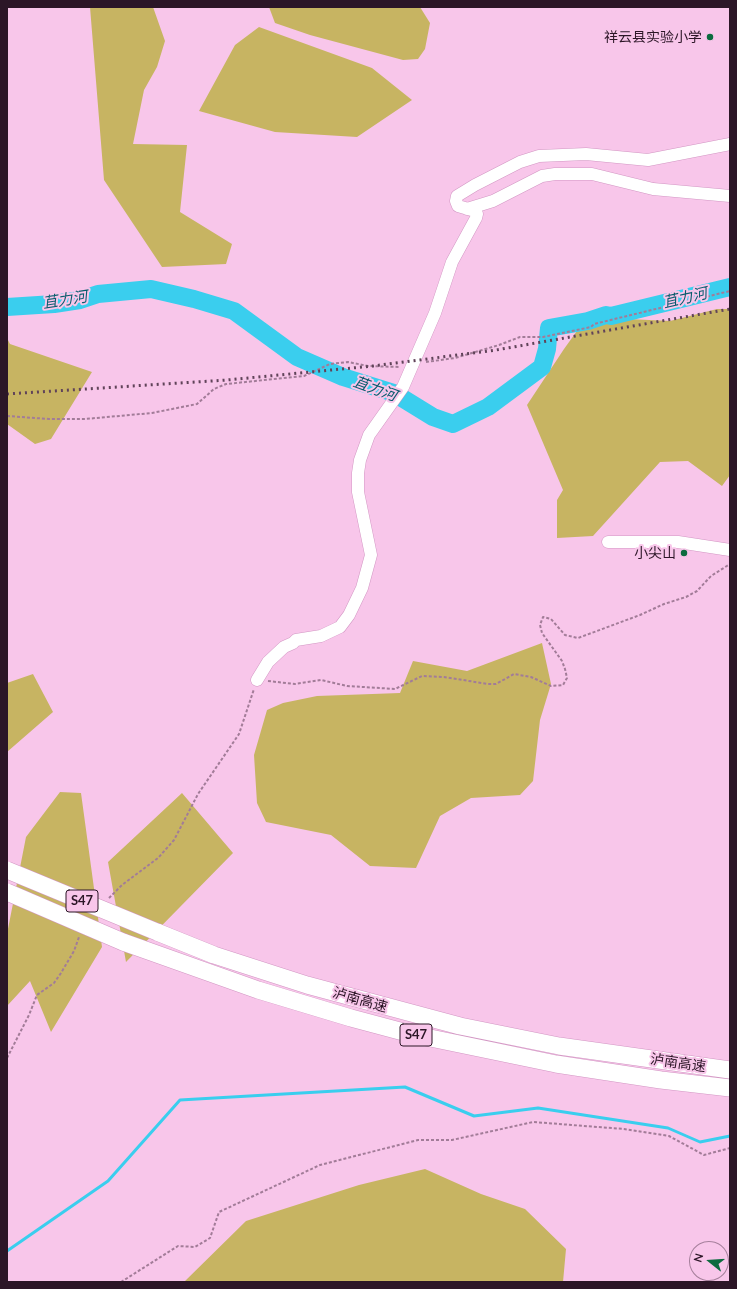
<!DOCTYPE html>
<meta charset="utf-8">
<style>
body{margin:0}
#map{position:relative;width:737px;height:1289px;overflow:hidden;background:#f8c6ea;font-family:Lato,sans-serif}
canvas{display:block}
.frame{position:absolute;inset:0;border:8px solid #2c1627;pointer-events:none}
.north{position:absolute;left:689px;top:1241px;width:40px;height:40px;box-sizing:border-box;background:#f8c6ea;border:1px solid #a6809c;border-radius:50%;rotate:287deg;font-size:11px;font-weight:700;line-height:16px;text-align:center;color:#2c1627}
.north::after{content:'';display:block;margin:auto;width:14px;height:18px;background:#0c6b3f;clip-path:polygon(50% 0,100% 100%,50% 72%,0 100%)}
</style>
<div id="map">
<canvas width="737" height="1289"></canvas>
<div class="frame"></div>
<div class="north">N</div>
</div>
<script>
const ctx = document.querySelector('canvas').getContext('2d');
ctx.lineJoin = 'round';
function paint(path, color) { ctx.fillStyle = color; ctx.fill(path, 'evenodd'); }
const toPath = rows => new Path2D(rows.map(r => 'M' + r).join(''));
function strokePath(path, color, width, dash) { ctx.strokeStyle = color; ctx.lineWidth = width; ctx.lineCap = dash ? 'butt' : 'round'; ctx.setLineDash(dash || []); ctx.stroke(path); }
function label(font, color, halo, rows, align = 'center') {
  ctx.font = font + ' Lato,"Noto Sans SC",sans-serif'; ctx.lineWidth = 4; ctx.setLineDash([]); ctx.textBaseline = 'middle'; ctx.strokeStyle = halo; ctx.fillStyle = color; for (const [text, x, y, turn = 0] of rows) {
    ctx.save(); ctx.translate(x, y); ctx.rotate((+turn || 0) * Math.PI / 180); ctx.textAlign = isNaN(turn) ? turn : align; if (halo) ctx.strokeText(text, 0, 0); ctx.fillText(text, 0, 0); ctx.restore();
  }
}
const green = toPath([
 [90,7,153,7,165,41,157,67,144,90,133,144,187,145,180,212,232,244,226,264,162,267,104,180],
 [269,7,420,7,430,23,425,49,418,59,403,60,310,35,275,23],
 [259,27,372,68,412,100,357,137,275,132,199,111,235,45],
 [717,309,730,309,730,475,722,486,688,461,660,462,593,536,557,538,557,500,563,490,527,405,564,349,587,317,670,321],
 [7,338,10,344,92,372,51,439,35,444,7,424],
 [542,643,551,684,540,720,533,781,520,795,471,798,440,816,416,868,370,866,331,835,266,822,257,803,254,755,267,710,283,703,317,696,400,693,413,661,467,671],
 [33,674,53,712,7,752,7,683],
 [60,792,81,793,102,947,51,1032,30,981,7,1006,7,934,26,837],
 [182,793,233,853,126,962,108,862],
 [425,1169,481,1194,525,1209,566,1249,563,1282,184,1282,246,1221,359,1185]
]);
const stream = toPath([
 [7,1251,108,1181,180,1100,405,1087,474,1116,538,1108,668,1128,700,1142,730,1136]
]);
const river = toPath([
 [7,307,54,304,80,300,98,294,151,289,194,299,234,311,297,357,343,377,394,393,433,417,453,424,488,407,542,367,547,349,549,328,588,321,606,315,611,316,730,287]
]);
const path = toPath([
 [426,362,455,358,499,345,520,337,543,337,591,327,594,324,730,291],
 [7,416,49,419,85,419,152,413,197,404,214,389,226,384,304,376,330,364,348,362,368,366,400,367],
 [268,681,295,684,321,680,347,686,395,689,422,676,444,677,488,684,496,684,514,674,531,677,551,686,563,685,567,678,565,669,562,661,542,633,540,625,543,617,551,619,565,635,578,638,640,615,664,604,686,597,697,591,711,576,730,564],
 [109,898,122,885,158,858,174,840,198,794,239,734,254,689],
 [7,1058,29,1015,37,995,54,983,61,973,74,951,79,937],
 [121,1282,178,1246,195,1247,210,1238,219,1212,320,1165,418,1140,452,1140,533,1122,624,1129,669,1136,704,1155,730,1148]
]);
const minor = toPath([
 [467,209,493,201,542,176,555,174,592,174,653,189,730,196],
 [608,542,678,542,730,550],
 [257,680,268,662,284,647,293,643,296,640,321,636,340,627,349,615,362,588,371,555,358,492,358,473,360,460,369,435,403,387,435,313,452,262,476,218,477,214,475,211,458,206,456,201,457,196,475,185,520,162,539,156,586,154,648,160,730,144]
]);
const highway = toPath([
 [157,932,214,955,307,985,460,1026,559,1046,730,1070],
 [123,942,258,990,351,1018,411,1034,556,1064,661,1080,730,1088]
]);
const rail = toPath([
 [7,394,227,380,373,366,496,350,730,309]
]);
const highwayBridge = toPath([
 [7,870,157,932],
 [7,892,123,942]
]);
const markers = [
 [710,37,4,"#0c6b3f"],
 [684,553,4,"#0c6b3f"]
];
const shields = [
 [82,901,32],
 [416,1035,32]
];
const shieldNames = [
 ["S47",82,901],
 ["S47",416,1035]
];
const poiNames = [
 ["祥云县实验小学",702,37],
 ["小尖山",676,553]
];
const streetNames = [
 ["泸南高速",360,1000,16],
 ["泸南高速",678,1063,8]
];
const waterNames = [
 ["苴力河",685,298,-13],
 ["苴力河",65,300,-9],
 ["苴力河",375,389,20]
];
paint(green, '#c7b462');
strokePath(stream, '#3aceee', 3);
strokePath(river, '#3aceee', 18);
strokePath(minor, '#d296c3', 13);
strokePath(highway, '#d296c3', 18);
strokePath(path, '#a27c98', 2, [3, 2]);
strokePath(minor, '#fff', 12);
strokePath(highway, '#fff', 17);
strokePath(rail, '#604359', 3, [2, 4]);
strokePath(highwayBridge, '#d296c3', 18, []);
strokePath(highwayBridge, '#fff', 17);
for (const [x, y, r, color] of markers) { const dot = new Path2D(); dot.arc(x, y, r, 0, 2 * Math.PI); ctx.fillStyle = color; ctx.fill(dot); strokePath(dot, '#f8c6ea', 1.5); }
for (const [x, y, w] of shields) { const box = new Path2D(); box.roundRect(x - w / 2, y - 11, w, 22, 3); ctx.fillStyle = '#f8c6ea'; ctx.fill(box); strokePath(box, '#2c1627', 1); }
label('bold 13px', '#2c1627', null, shieldNames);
label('14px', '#2c1627', '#f8c6ea', poiNames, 'right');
label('14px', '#2c1627', '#f8c6ea', streetNames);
label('italic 15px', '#085c6d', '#f8c6ea', waterNames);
</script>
